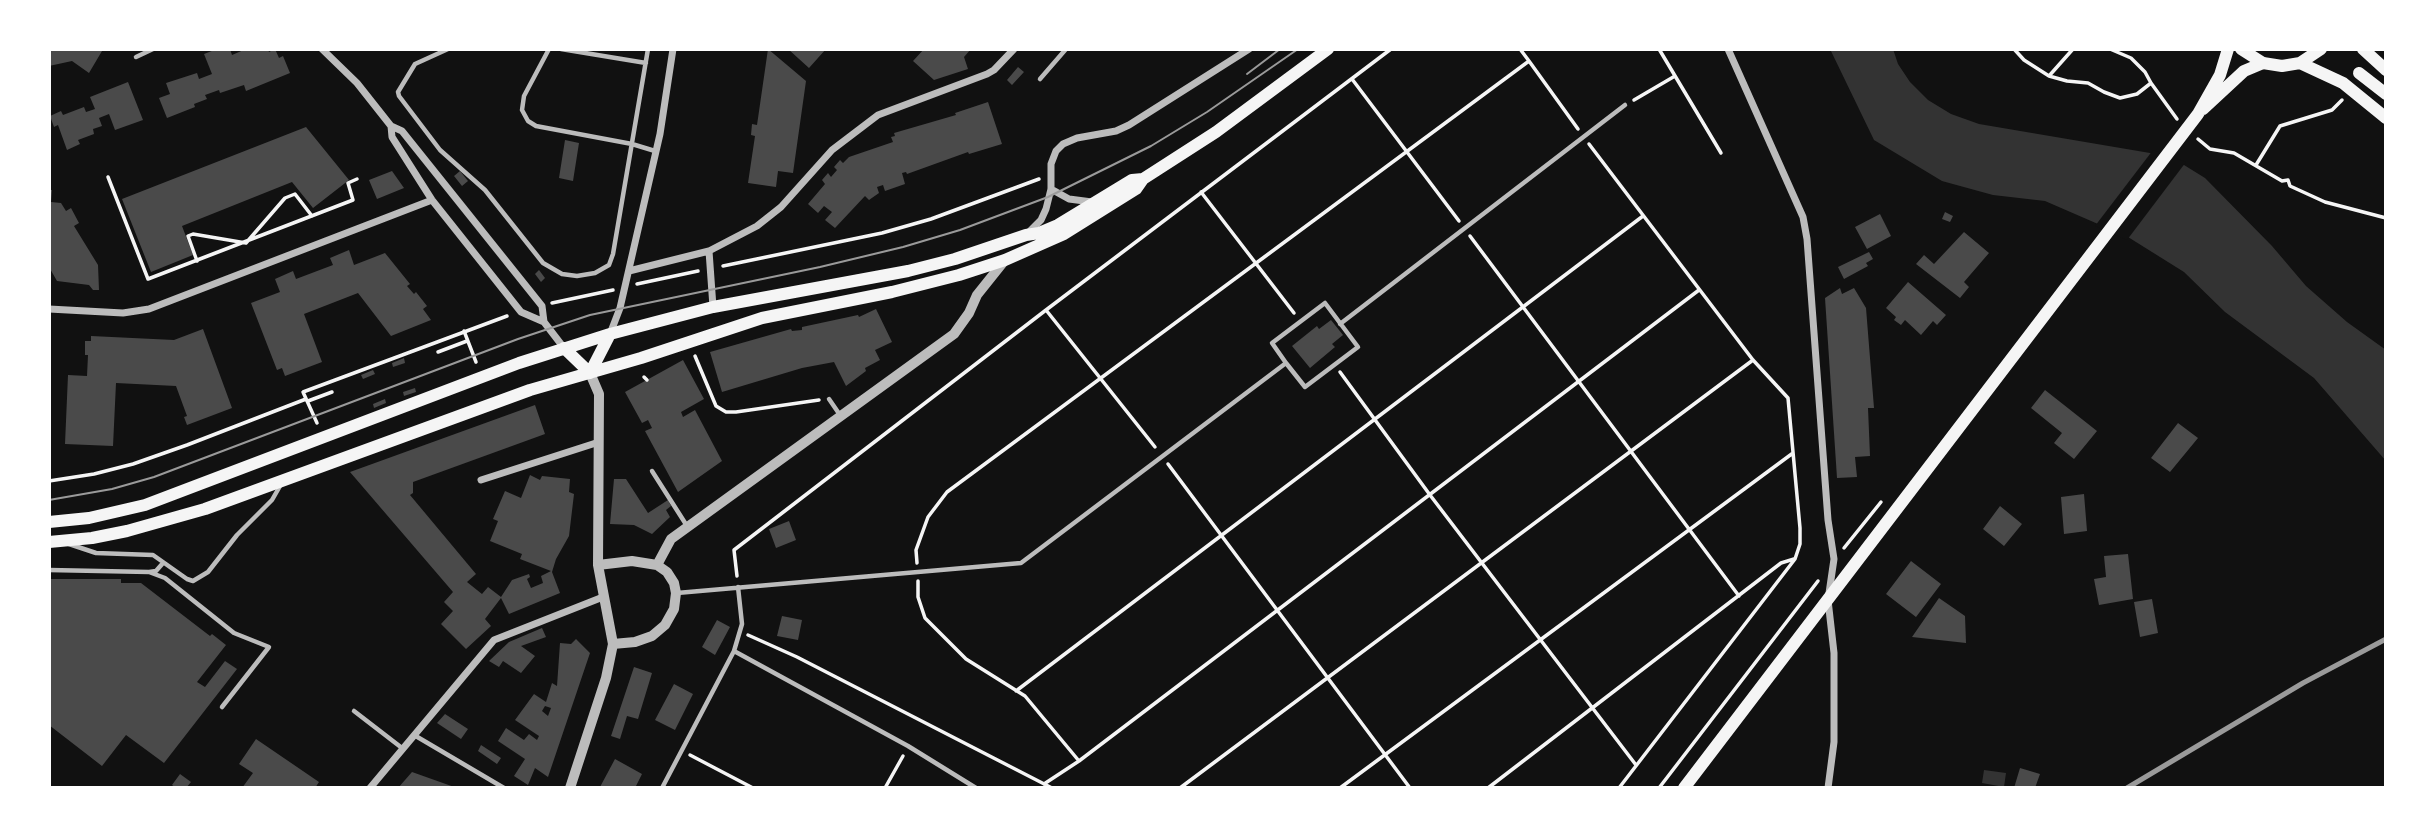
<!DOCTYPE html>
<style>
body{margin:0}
#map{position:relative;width:2435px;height:837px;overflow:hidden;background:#111;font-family:"Archivo Narrow",sans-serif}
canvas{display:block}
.frame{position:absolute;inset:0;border:51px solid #fff;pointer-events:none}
</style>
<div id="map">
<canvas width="2435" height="837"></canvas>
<div class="frame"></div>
</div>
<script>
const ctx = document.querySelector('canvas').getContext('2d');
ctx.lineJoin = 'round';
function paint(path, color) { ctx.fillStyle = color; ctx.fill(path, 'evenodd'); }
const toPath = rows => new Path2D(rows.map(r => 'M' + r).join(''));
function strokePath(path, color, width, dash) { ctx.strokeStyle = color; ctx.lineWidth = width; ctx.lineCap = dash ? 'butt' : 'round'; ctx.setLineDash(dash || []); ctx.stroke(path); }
const water = toPath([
 [1830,49,1893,49,1898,64,1910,82,1928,100,1951,114,1979,124,2150,153,2184,165,2205,178,2272,246,2306,286,2347,322,2386,350,2386,461,2314,378,2225,312,2184,272,2128,237,2045,201,1993,195,1942,181,1874,140],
 [1984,770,2006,773,2004,787,1982,783]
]);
const pier = toPath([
 [2153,150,2186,162,2127,240,2095,226]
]);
const building = toPath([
 [49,49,99,49,102,51,89,73,72,61,49,66],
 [217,49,230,49,232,55,246,49,268,49,269,52,275,49,279,58,283,56,290,73,246,91,244,85,220,93,219,90,205,95,207,99,194,104,195,107,167,118,159,98,170,94,166,83,197,73,199,79,212,74,204,54],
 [768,49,806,81,793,173,778,171,776,187,748,183,755,136,751,135,752,124,757,125],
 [788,49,826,49,809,68],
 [924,49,971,49,964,57,968,69,934,80,913,61],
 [1018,67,1024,72,1012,85,1007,80],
 [128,82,143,120,115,130,109,114,99,118,102,126,93,129,94,134,78,140,80,144,67,150,58,125,54,127,50,116,61,111,63,115,84,107,86,112,95,109,90,97],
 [988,102,1002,144,969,154,968,152,907,174,906,172,902,173,905,184,885,191,883,185,877,187,879,193,869,200,865,196,835,228,825,220,832,212,824,206,818,213,808,204,825,184,822,180,828,173,831,177,837,170,834,167,840,160,843,163,849,157,893,142,891,137,895,136,894,133,956,115,955,113],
 [306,127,349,180,313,208,292,182,182,226,193,255,151,272,122,199],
 [565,140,579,143,573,181,559,178],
 [392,171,404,188,377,199,369,180],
 [460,171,468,181,462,186,454,176],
 [49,190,52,190,51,202,61,203,66,211,71,208,79,223,74,226,98,265,99,290,93,290,89,285,57,281,49,267],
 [1945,212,1953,216,1950,222,1942,219],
 [1880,214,1891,236,1867,249,1855,227],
 [1964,232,1989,253,1964,282,1969,287,1960,298,1916,264,1924,255,1934,264],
 [349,250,354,265,385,253,410,284,407,286,414,294,416,292,427,306,423,309,431,320,391,336,358,293,304,314,322,362,285,376,282,368,277,370,251,303,280,292,275,279,293,271,296,279,333,265,330,258],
 [1869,252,1873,259,1866,263,1868,266,1844,279,1838,267],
 [539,270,545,278,541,282,535,274],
 [1908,282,1946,315,1937,325,1933,321,1921,335,1905,320,1901,325,1894,320,1896,317,1886,308],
 [1840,288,1842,294,1854,288,1866,308,1874,408,1868,408,1870,456,1855,457,1857,477,1837,478,1825,298],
 [876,309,892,342,875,350,880,360,865,368,866,371,846,386,834,362,802,368,722,392,710,352,791,329,792,331,802,330,802,327,858,315,859,317],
 [1331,320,1343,335,1332,344,1335,347,1310,368,1292,346,1317,326,1319,329],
 [203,329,232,408,187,425,184,417,187,416,176,386,116,383,113,446,65,444,68,375,87,376,88,355,85,355,85,341,91,341,91,336,174,340],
 [404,358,405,363,393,367,392,363],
 [683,360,704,399,681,412,683,417,695,410,722,461,678,492,645,431,652,428,648,420,642,423,625,392],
 [373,370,375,374,363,379,361,375],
 [415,388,416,392,404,396,403,392],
 [2045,390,2097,431,2074,459,2054,443,2062,433,2031,408],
 [385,399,386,403,374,408,373,404],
 [535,405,545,434,413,482,413,493,410,495,476,574,467,582,482,594,488,587,501,597,512,580,529,574,530,577,527,579,531,588,543,583,541,576,551,571,520,559,522,554,490,541,498,521,493,519,505,491,521,498,530,475,540,480,542,476,570,479,569,492,574,494,569,536,556,559,552,572,560,593,509,614,501,598,485,619,491,626,466,649,441,624,453,611,444,602,453,592,350,472],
 [2178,423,2198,438,2170,472,2151,458],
 [614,479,626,479,648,513,668,500,671,506,666,510,670,517,652,534,634,525,610,524],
 [2084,494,2087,531,2064,534,2061,497],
 [2000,506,2022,524,2004,546,1983,529],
 [789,521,796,540,776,548,769,529],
 [2128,554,2133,599,2099,605,2094,579,2106,577,2104,556],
 [1911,561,1941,584,1916,617,1886,594],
 [49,579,121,579,121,583,141,583,210,636,212,634,226,645,197,682,205,687,225,661,237,669,164,763,126,735,102,766,49,725],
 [1939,598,1965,616,1966,643,1912,637],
 [2152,599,2158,633,2140,637,2134,602],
 [782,616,802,620,798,640,777,636],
 [717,620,730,627,715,655,702,647],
 [542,628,546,637,521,646,535,656,521,673,503,661,499,667,489,661,509,642],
 [576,639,590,653,548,777,535,768,528,785,514,776,525,759,498,741,506,728,524,740,529,734,537,740,539,736,515,720,534,694,546,702,552,683,557,686,560,643,571,644],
 [545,706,551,708,548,716,542,711],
 [634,667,652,673,638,719,627,716,620,739,611,736],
 [674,684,693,694,675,730,655,720],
 [445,714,468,729,461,739,437,723],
 [256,739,319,782,315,788,242,788,253,773,239,764],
 [481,745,501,758,497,764,478,751],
 [615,759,642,774,635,788,600,787],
 [2020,768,2040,774,2035,788,2014,788],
 [412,772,457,788,398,788],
 [180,774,191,782,186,788,176,788,172,785]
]);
const path = toPath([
 [1520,49,1529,61],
 [1659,49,1721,153],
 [2014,49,2024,60,2049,76,2073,49],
 [2110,49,2131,58,2145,72,2151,83],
 [2049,76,2067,81,2088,83,2104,92,2120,98,2137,94,2151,83,2177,119],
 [1352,79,1459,221],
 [1634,100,1675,76],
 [2198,139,2210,149,2234,153,2282,181,2288,180,2290,186,2325,202,2386,218],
 [1589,144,1753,360,1788,398,1800,528,1800,544,1795,559,1619,788],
 [2256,165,2280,126,2332,110,2342,100],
 [108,177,148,279,353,200,348,183,357,179],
 [1201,192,1294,313],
 [1470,236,1739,596],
 [197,261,188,236,193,234,246,243,285,198,295,194,312,216],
 [723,266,882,233,931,219,1039,179],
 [637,284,698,271],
 [552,303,613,290],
 [1046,310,1155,447],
 [464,331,476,362],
 [438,352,467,341],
 [695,356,716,406,726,412,736,412,819,400],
 [1340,372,1430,495,1636,765],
 [644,377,647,380],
 [308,401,332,392],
 [317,423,303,392,507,316],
 [1168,464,1410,788],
 [49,481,94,474,133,464,187,445,306,399],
 [1844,548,1881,502],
 [917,563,916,550,928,517,947,492,1529,61,1578,129],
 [737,576,734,550,1046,310,1391,49],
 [918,581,918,597,925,618,966,659,1025,696,1079,761],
 [748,635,797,657,1052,788],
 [1016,691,1643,216],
 [690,755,753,788],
 [1044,784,1079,761,1699,290],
 [885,788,903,756],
 [1180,788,1753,360],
 [1340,788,1793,453],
 [1488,788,1781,563,1794,559],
 [1659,788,1818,581]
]);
const service = toPath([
 [448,49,415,64,398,92,399,96,440,150,485,190,543,263,562,274,577,276,595,273,609,265,613,254,648,49],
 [549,49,524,96,522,110,528,121,536,126,632,144,655,151],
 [561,49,646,63],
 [136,57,153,49],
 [1040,79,1066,49],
 [1340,324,1625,105],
 [829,399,840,415],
 [652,471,687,526],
 [69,544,96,553,153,555,187,579,193,581,208,572,237,535,272,500,280,486],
 [49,570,149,572,156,571,163,563],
 [149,572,165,578,234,633,269,647,222,707],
 [677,593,1021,563,1286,363,1272,343,1325,303,1358,347,1305,387,1286,363],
 [734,651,742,624,738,587],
 [354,711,402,748],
 [414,735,504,788],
 [662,788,734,651,908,746,976,788]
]);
const minor = toPath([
 [322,49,357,83,391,126,402,131,542,306,544,322,564,348],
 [1728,49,1803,217,1807,239,1828,520,1834,559,1828,600,1834,653,1834,742,1828,788],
 [391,126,392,137,432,200,521,312,544,322],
 [1051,189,1069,199,1092,202],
 [1026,235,1041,220,1046,209,1051,189,1051,164,1056,151,1063,144,1077,138,1116,131,1129,125,1249,49],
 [709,251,713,307],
 [629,271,709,251,757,226,781,207,832,150,878,115,987,74,994,70,1014,49],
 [49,309,123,313,149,309,432,200],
 [610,334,620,308,660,134,673,49],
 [481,480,599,442],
 [370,788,494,640,603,597]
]);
const tertiary = toPath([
 [598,565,632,561,657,565,667,572,674,583,676,593,674,609,665,625,652,636,635,642,613,644],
 [657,565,671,539,954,334,969,313,977,295,1005,260],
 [570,788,606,678,613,644,598,565,599,394,590,373]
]);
const secondary = toPath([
 [2203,109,2244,71,2263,63],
 [1684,788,2198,114,2220,75,2228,49]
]);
const primary = toPath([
 [2241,49,2263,63,2282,66,2300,63,2321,49],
 [2363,49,2386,70],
 [2300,63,2343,83,2386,118],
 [2359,73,2386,94],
 [564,348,590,373],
 [590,373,610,334],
 [49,522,89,518,145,505,519,363,610,334,713,307,908,271,955,259,1026,235,1039,233,1058,225,1132,180,1143,179],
 [49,542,92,538,127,531,205,509,530,390,641,358,762,318,892,292,959,275,1005,260,1064,234,1136,189,1143,179,1216,132,1328,49]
]);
const tram = toPath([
 [1247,74,1280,49],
 [49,500,112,489,154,477,518,339,590,315,820,267,903,247,960,230,1048,197,1151,146,1207,112,1298,49]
]);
const rail = toPath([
 [2127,788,2303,683,2386,639]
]);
paint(water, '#333');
paint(pier, '#111');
paint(building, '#4a4a4a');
strokePath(path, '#f5f5f5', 3.5);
strokePath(service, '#bcbcbc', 4.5);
strokePath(minor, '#bcbcbc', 7);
strokePath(tertiary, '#bcbcbc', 10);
strokePath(secondary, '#f5f5f5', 12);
strokePath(primary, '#f5f5f5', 12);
strokePath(tram, '#9a9a9a', 2);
strokePath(rail, '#9a9a9a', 5);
</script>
